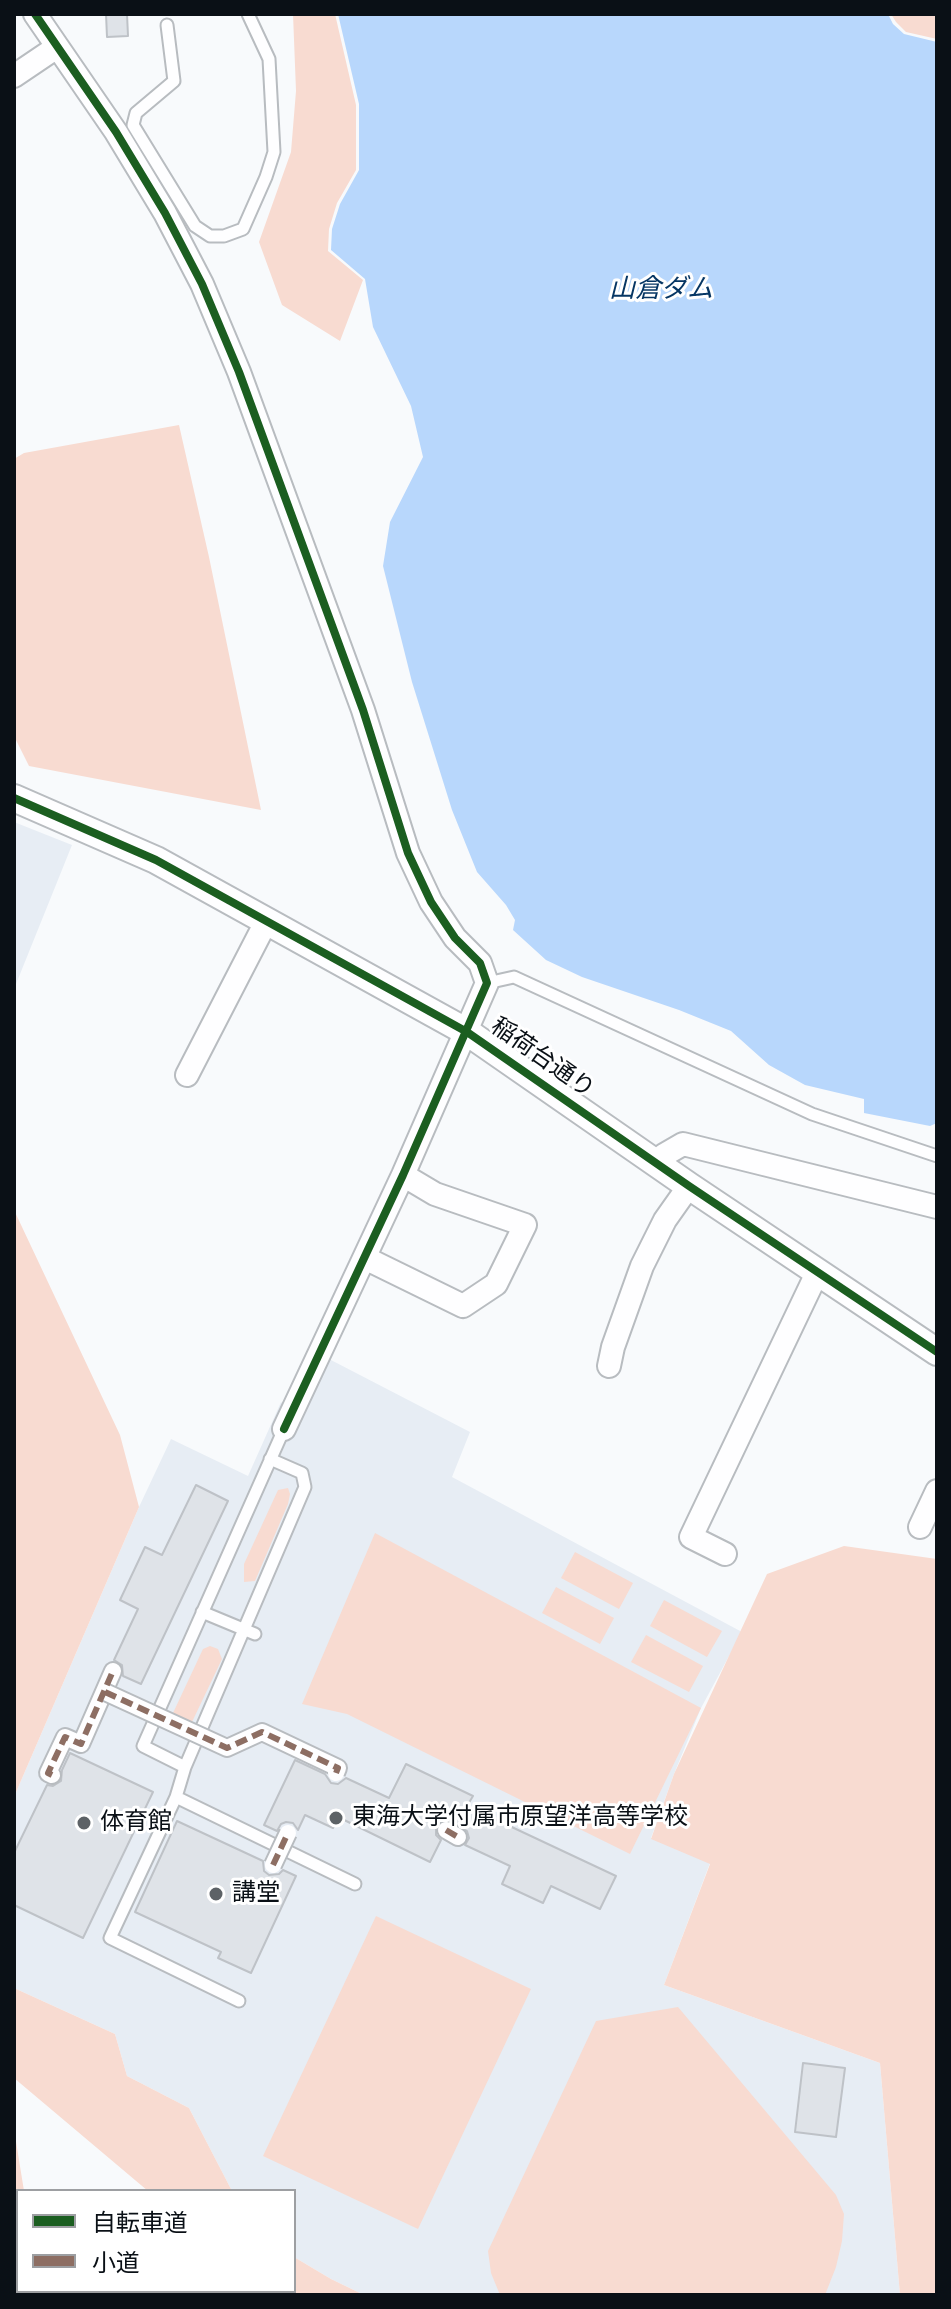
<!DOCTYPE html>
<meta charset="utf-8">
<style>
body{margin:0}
#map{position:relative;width:951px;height:2309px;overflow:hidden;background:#f8fafc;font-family:"Titillium Web","Noto Sans JP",sans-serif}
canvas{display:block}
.frame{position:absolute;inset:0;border:16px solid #0a1016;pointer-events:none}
.legend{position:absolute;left:16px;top:2189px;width:280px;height:104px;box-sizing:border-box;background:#fff;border:2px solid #9d9fa2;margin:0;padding:10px 14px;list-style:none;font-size:24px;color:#0a1016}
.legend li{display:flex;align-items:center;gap:16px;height:40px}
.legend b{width:40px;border:2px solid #9d9fa2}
</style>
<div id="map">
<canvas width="951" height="2309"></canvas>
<div class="frame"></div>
<ul class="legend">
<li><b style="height:10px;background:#1b5e20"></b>自転車道</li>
<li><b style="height:10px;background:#8d6e63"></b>小道</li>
</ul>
</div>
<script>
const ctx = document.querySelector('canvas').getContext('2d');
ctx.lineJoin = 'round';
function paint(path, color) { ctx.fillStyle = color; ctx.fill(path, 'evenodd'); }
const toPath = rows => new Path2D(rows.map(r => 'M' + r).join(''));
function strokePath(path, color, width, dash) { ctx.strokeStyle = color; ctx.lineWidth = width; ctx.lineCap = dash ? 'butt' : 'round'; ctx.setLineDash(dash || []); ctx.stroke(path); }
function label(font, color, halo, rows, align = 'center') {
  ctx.font = font + ' "Titillium Web","Noto Sans JP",sans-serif'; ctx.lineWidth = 6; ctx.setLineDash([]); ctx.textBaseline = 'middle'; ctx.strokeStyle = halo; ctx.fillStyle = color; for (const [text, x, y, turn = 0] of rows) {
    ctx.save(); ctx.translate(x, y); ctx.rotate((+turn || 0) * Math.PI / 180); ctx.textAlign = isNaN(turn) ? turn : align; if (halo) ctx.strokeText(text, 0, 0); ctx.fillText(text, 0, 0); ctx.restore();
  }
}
const built = toPath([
 [14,822,72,845,14,989],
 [329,1359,470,1432,452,1477,742,1632,701,1708,674,1774,651,1838,710,1863,664,1985,880,2063,900,2295,364,2295,331,2279,294,2257,294,2191,232,2191,189,2108,127,2076,115,2034,14,1988,14,1797,139,1507,171,1439,248,1476,281,1402,299,1416]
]);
const green = toPath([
 [293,14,335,14,356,105,356,170,337,203,329,229,328,251,363,280,340,341,282,305,259,242,291,152,296,91],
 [891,14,937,14,937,39,906,32,896,22],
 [179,425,209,557,261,810,29,766,14,736,14,459,24,453],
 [14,1210,120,1435,139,1507,14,1797],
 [288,1488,290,1494,288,1504,255,1581,244,1582,244,1564,278,1490],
 [375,1533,701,1708,630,1854,347,1714,302,1704],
 [844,1546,937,1559,937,2295,900,2295,880,2063,664,1985,710,1864,651,1839,674,1774,767,1574],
 [575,1552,633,1583,619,1609,561,1578],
 [556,1587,614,1618,600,1644,542,1613],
 [664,1600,722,1631,707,1657,650,1626],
 [646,1635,703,1666,689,1692,631,1662],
 [210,1646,218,1649,222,1659,192,1722,173,1713,203,1649],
 [376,1916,531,1989,418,2229,263,2156],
 [14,1988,115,2034,127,2076,189,2108,232,2191,148,2191,14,2078],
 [678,2007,836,2195,844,2214,842,2241,836,2267,825,2295,500,2295,491,2273,488,2251,596,2021],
 [14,2129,24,2191,18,2191,18,2291,70,2291,74,2295,14,2295],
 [294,2257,331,2279,364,2295,272,2295,267,2291,294,2291]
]);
const water = toPath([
 [338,14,888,14,893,24,904,34,937,42,937,1123,930,1126,864,1113,864,1099,805,1085,769,1065,731,1031,679,1010,582,977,546,960,513,930,515,920,506,905,477,872,452,810,412,682,383,566,390,522,423,457,411,406,373,327,365,279,331,250,332,229,340,204,359,170,359,104]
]);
const building = toPath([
 [106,14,127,14,128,36,107,37,106,14],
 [196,1485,228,1501,141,1684,123,1676,122,1665,114,1660,138,1609,120,1600,145,1547,162,1555,196,1485],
 [70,1753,153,1792,83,1938,14,1905,14,1853,47,1785,53,1786,61,1781,62,1770,70,1753],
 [295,1760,325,1774,331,1783,338,1784,346,1778,389,1798,406,1764,473,1796,467,1806,616,1876,600,1909,551,1886,543,1903,502,1884,510,1866,465,1845,469,1838,467,1831,447,1819,440,1821,436,1825,436,1835,441,1840,430,1862,338,1817,333,1828,305,1815,298,1830,293,1823,286,1822,281,1824,277,1831,264,1825,295,1760],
 [177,1821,263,1861,264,1871,269,1875,279,1874,283,1870,296,1876,251,1973,218,1958,221,1952,135,1912,177,1821],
 [803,2063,845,2068,836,2137,795,2132,803,2063]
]);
const service = toPath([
 [167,25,174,81,136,113,133,125,195,226,210,236,224,236,243,229,266,177,274,152,269,59,248,14],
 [487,983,514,977,812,1114,937,1156],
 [202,1612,255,1634],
 [185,1767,143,1746,284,1429],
 [176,1797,355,1884],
 [239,2001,110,1938,176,1797,185,1767,305,1487,302,1473,270,1459]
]);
const pedestrian = toPath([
 [52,1775,48,1773,65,1737,81,1744,113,1671],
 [446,1830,458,1837]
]);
const minor = toPath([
 [35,14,116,132,165,213,202,284,239,372,363,710,408,853,431,902,455,938,480,963,487,983,403,1175,284,1429],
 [14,76,57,47],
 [187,1075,267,920],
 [657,1163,664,1155,683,1144,937,1207],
 [365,1258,463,1306,496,1284,525,1225,435,1194,403,1175],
 [609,1366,613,1347,642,1266,665,1220,689,1186],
 [920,1527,937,1491],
 [725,1554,691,1537,817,1273]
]);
const tertiary = toPath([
 [14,798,156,860,467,1032,689,1186,937,1352]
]);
const pedestrianBridge = toPath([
 [105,1692,227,1748,262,1732,338,1768,336,1773],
 [273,1865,288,1833]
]);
const quiet = toPath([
 [105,1692,227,1748,262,1732,338,1768,336,1773],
 [52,1775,48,1773,65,1737,81,1744,113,1671],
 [446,1830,458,1837],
 [273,1865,288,1833]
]);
const cycleway = toPath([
 [35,14,116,132,165,213,202,284,239,372,363,710,408,853,431,902,455,938,480,963,487,983,403,1175,284,1429],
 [14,798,156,860,467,1032,689,1186,937,1352]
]);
const markers = [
 [336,1818,8,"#5d6266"],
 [84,1823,8,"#5d6266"],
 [216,1894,8,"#5d6266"]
];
const streetNames = [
 ["稲荷台通り",542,1059,35]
];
const poiNames = [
 ["東海大学付属市原望洋高等学校",352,1818],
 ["体育館",100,1823],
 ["講堂",232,1894]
];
const waterNames = [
 ["山倉ダム",661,291]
];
paint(built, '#e7edf4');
paint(green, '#f8dbd1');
paint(water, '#b8d7fc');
paint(building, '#dfe3e8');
strokePath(building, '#bec2c7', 2);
strokePath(service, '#b8bcc0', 15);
strokePath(pedestrian, '#b8bcc0', 20);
strokePath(minor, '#b8bcc0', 26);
strokePath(tertiary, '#b8bcc0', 30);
strokePath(service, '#fefeff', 11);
strokePath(pedestrian, '#fefeff', 16);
strokePath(minor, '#fefeff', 22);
strokePath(tertiary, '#fefeff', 26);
strokePath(pedestrianBridge, '#b8bcc0', 20, []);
strokePath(pedestrianBridge, '#fefeff', 16);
strokePath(quiet, '#8d6e63', 6, [12, 6]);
strokePath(cycleway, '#1b5e20', 8);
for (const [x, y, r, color] of markers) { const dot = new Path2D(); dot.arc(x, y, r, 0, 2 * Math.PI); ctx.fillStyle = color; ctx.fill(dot); strokePath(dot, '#fff', 3); }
label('24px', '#0a1016', '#fff', streetNames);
label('24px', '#0a1016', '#fff', poiNames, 'left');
label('italic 26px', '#063664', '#fff', waterNames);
</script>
